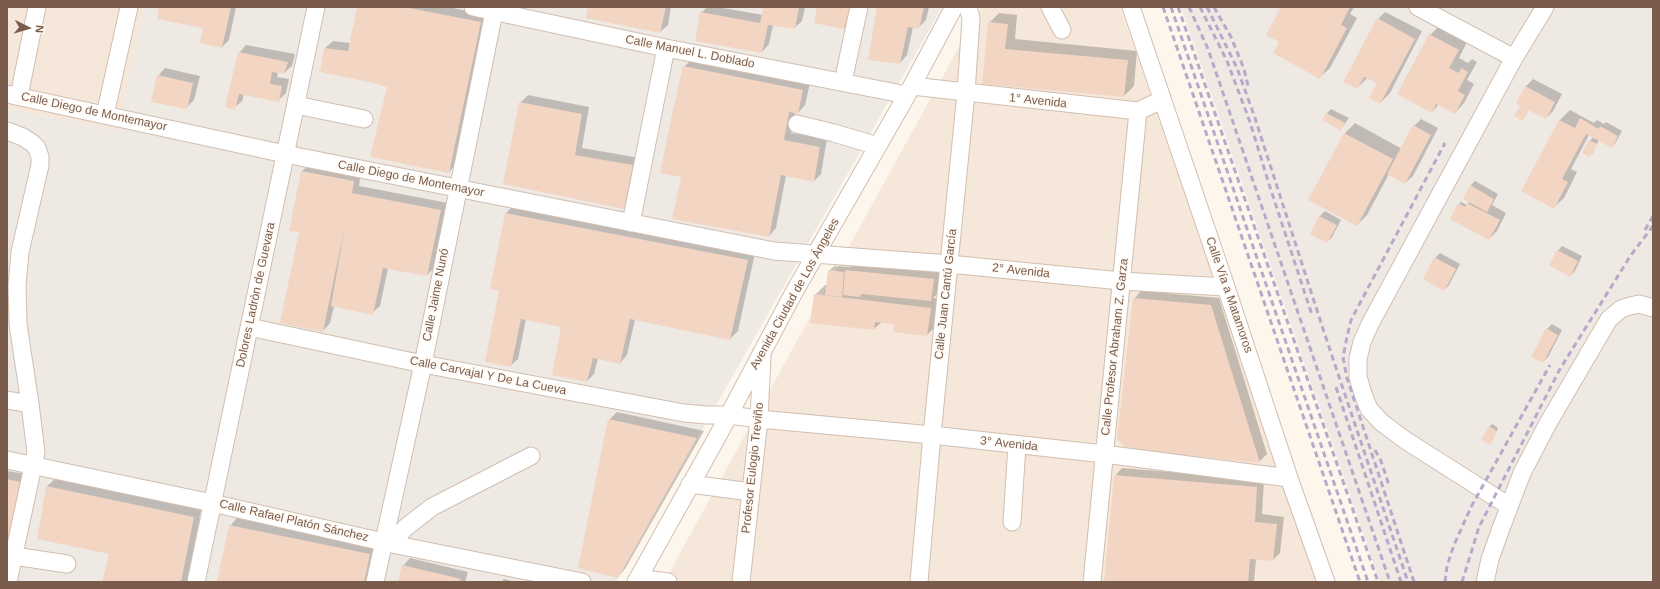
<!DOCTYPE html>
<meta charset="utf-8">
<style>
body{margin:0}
#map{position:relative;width:1660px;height:589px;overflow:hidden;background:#fdf6ec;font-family:Helvetica,sans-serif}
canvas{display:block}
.frame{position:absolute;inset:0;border:8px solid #7a5c4d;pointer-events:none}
.north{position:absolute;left:8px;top:8px;width:40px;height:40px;-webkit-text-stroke:3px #fffaf3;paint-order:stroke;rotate:95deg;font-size:11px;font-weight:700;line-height:16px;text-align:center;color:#7a5c4d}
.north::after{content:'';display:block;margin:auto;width:14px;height:18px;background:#7a5c4d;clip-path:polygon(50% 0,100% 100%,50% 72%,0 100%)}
</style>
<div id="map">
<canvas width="1660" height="589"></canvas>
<div class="frame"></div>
<div class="north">N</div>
</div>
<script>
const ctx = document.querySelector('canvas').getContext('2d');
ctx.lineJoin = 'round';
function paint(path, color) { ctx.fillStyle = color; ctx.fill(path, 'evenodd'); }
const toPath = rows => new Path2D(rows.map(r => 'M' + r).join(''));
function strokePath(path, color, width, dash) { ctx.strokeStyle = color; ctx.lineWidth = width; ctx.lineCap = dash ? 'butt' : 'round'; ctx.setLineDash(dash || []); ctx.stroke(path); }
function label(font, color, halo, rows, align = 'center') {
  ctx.font = font + ' Helvetica,sans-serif'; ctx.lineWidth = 3; ctx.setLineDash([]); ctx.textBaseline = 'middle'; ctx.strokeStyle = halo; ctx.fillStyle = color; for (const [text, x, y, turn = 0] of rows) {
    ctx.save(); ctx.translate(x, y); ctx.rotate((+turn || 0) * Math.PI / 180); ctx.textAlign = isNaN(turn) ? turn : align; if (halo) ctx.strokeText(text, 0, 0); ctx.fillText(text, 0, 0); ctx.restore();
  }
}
const residential = toPath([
 [7,7,144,7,118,131,7,108],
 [981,7,1120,7,1320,582,664,582]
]);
const industrial = toPath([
 [144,7,942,7,616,582,19,582,7,576,7,108,118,131],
 [1181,7,1653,7,1653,582,1380,582]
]);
const shadow = toPath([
 [160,7,236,7,229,40,222,47,204,27],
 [358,7,448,7,488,15,456,164,449,172,389,86,374,82,321,71,325,48,333,41,350,43],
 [589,7,671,7,668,25,660,32],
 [707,7,717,7,763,15,764,8,757,7,805,7,802,21,794,28,773,25,769,44,762,52,701,13],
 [818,7,855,7,852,21,844,28],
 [878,7,929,7,926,20,919,27,913,27,907,55,900,63],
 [1282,7,1354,7,1350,14,1357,18,1330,68,1320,77,1281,41],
 [1385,12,1422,31,1390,93,1380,103,1378,83,1368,77,1357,88,1378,19],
 [999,13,1017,15,1015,39,1137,51,1134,86,1124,96,983,83,989,23],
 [1440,25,1468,40,1459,58,1468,63,1472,59,1477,62,1467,80,1474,84,1464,103,1455,113,1439,104,1432,112,1430,35],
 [246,45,295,54,292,66,284,73,278,72,277,77,289,79,286,93,278,101,244,94,242,101,234,108,239,53],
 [692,59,810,83,805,105,798,113,795,112,791,133,827,139,821,174,814,181,786,175,776,228,769,236,682,176,684,67],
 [165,68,200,76,194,100,186,108,158,76],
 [1533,79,1562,94,1553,111,1546,118,1529,109,1525,117,1521,106,1526,86],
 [528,95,589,107,582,148,640,158,631,201,623,208,520,103],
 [1331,109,1349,118,1341,129,1327,113],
 [1570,110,1594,123,1597,120,1604,124,1606,122,1622,131,1616,142,1612,147,1599,140,1592,154,1590,141,1593,137,1589,135,1571,169,1577,172,1564,198,1554,207,1523,190,1560,120],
 [1421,119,1438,128,1413,176,1405,183,1389,174,1367,215,1357,225,1310,199,1345,133,1355,123,1402,149,1414,126],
 [310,164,361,173,359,186,448,203,434,268,427,275,388,268,380,306,372,313,334,306,330,323,323,331,300,231,302,171],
 [1475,181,1498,194,1492,205,1506,213,1497,231,1489,239,1459,204,1461,202,1467,205,1470,201,1470,186],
 [513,206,755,253,738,331,730,339,635,319,627,355,620,363,598,358,594,374,587,381,562,326,526,319,518,359,510,366,500,290,506,213],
 [1325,211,1341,220,1332,237,1327,242,1311,233,1320,216],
 [1562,246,1582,256,1575,271,1570,276,1558,251],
 [1440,253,1460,264,1449,285,1444,290,1435,258],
 [856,261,943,270,941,290,933,298,940,299,937,325,927,335,895,323,882,322,874,329,815,295,825,285,827,285,829,271,834,266,850,267],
 [1141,291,1219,298,1267,454,1260,461,1127,448,1134,299],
 [1552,324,1562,330,1548,357,1543,362,1547,329],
 [617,412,704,431,625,569,618,577,609,420],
 [1492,424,1498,428,1492,441,1489,427],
 [1122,468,1264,480,1262,514,1284,517,1280,553,1273,560,1256,559,1254,582,1105,582,1115,476],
 [7,471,27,474,7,554],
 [55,479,201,510,187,582,103,582,110,553,47,486],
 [237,518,377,547,369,582,218,582,230,526],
 [410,558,468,572,465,582,399,582,403,566],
 [504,579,515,582,501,582]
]);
const building = toPath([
 [159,7,231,7,222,48,200,43,203,28,157,19],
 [357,7,404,7,481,22,449,173,370,157,387,87,374,83,320,72,324,48,348,51],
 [588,7,666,7,660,33,586,18],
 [756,7,799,7,795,29,768,25,762,53,695,41,700,12,760,23,763,9],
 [817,7,850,7,844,29,814,23],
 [877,7,924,7,919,29,908,27,900,64,868,60],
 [1281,7,1350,7,1341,25,1347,28,1320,79,1273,53,1279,42,1266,35],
 [1377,18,1415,39,1380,104,1369,98,1377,83,1364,77,1357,89,1343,82],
 [988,22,1008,24,1005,49,1128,60,1124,97,982,84],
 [1429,34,1459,50,1449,68,1459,73,1461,68,1468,72,1458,91,1465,95,1455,114,1436,104,1432,113,1397,94],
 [238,52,288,62,284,74,272,72,270,84,282,86,279,102,239,94,235,110,225,107],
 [683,66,803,90,798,114,789,112,784,140,820,147,814,182,781,175,769,237,672,219,681,177,660,173,671,119],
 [157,75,193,83,187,109,151,102],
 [1525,86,1555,102,1546,119,1528,110,1523,121,1514,116,1520,106,1516,103],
 [519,102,582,114,575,155,633,165,624,209,503,184],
 [1326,113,1345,123,1341,131,1322,120],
 [1580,118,1599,129,1600,126,1618,136,1612,148,1586,134,1562,179,1568,182,1554,209,1521,191,1559,120,1575,128],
 [1413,125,1431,135,1405,184,1387,174],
 [1344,133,1393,159,1357,226,1308,200],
 [1589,140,1597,144,1590,157,1582,153],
 [301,171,354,181,352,193,441,210,427,276,383,268,373,315,331,306,345,225,323,332,280,323,299,232,289,231],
 [1470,185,1494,199,1487,212,1463,199],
 [1458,203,1465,207,1467,203,1500,220,1489,240,1450,219],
 [505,213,748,260,730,340,630,319,620,364,593,358,587,382,552,375,561,327,521,319,511,367,485,362,499,291,490,289],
 [1319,216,1337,225,1327,243,1310,234],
 [1557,250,1578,261,1570,277,1549,265],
 [1434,257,1456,269,1444,291,1423,279],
 [828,270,844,272,842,297,825,295],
 [845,270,934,279,931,301,861,294,860,297,843,295],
 [814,294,931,308,927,336,893,332,894,324,875,322,874,330,810,323],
 [1133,298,1211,305,1260,463,1127,449,1117,439],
 [1546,328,1558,335,1543,363,1531,357],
 [608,419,697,438,618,578,578,568],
 [1489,426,1497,431,1490,445,1481,440],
 [1114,475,1257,487,1255,522,1277,524,1273,561,1250,559,1248,582,1104,582],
 [7,479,20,482,8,542,7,542],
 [46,486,194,517,181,582,102,582,109,554,37,539],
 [229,525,370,554,364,582,217,582],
 [402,565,461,579,460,582,398,582]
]);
const minor = toPath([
 [473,7,666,48,907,95],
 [1050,7,1062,30],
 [1131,7,1226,287,1289,478,1326,582],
 [1418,7,1514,58],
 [843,82,859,7],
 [912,86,1138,111,1162,100],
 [7,94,285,154,774,251,949,264,1121,281,1226,287],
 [19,96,37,7],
 [296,105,364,119],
 [105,115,129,7],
 [797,124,834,133,878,146],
 [7,131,23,137,32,143,37,148,40,157,40,165,20,252,17,285,18,324,30,404],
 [631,223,666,48],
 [249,327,423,364,684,413,707,415,729,415,759,419,932,435,1104,454,1289,478],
 [7,400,30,404,36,452,8,582],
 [7,460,212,503,392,544,582,582],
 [690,484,751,492],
 [1509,506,1405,440,1381,422,1369,409,1363,394,1358,377,1358,359,1362,342,1370,324,1514,58,1545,7],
 [1012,522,1017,445],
 [392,544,405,528,432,507,531,456],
 [14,556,67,564],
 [638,578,668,582],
 [196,582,316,7],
 [375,582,423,364,495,7],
 [636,582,715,441,793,294,907,95,954,7],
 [741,582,759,419,762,357],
 [919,582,932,435,966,93,971,18,968,7],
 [1092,582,1138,111],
 [1485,582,1490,559,1500,531,1522,473,1547,425,1609,319,1621,309,1630,306,1639,304,1653,308]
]);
const rail = toPath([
 [1163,7,1360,582],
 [1171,7,1368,582],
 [1178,7,1378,582],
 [1189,7,1208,49,1390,582],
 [1200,7,1227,61,1250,122,1268,181,1312,315],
 [1207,7,1237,68,1254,115,1324,332,1408,582],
 [1214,7,1231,37,1244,69,1248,86],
 [1645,230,1653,216],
 [1336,387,1401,582],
 [1375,450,1381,461,1389,485],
 [1414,582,1347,378,1343,357,1347,337,1351,320,1445,143],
 [1445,582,1447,566,1454,545,1471,507,1550,365],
 [1462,582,1479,527,1560,369,1631,255,1653,226]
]);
const streetNames = [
 ["Calle Manuel L. Doblado",690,52,11],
 ["1° Avenida",1038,101,6],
 ["Calle Diego de Montemayor",94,112,12],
 ["Calle Diego de Montemayor",411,179,11],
 ["2° Avenida",1021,271,6],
 ["Avenida Ciudad de Los Ángeles",795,294,-61],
 ["Calle Juan Cantú García",946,294,-84],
 ["Dolores Ladròn de Guevara",256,295,-78],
 ["Calle Jaime Nunó",436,295,-79],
 ["Calle Vía a Matamoros",1229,295,71],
 ["Calle Profesor Abraham Z. Garza",1115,347,-84],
 ["Calle Carvajal Y De La Cueva",488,376,11],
 ["3° Avenida",1009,444,6],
 ["Profesor Eulogio Treviño",753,468,-84],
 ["Calle Rafael Platón Sánchez",294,521,13]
];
paint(residential, '#f5e8da');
paint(industrial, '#efe9e4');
paint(shadow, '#0003');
paint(building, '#f3d5c3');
strokePath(minor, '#d1beb0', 19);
strokePath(minor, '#fff', 17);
strokePath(rail, '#b9a8c9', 3, [6, 4]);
label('12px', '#7a5c4d', '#fffaf3', streetNames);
</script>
